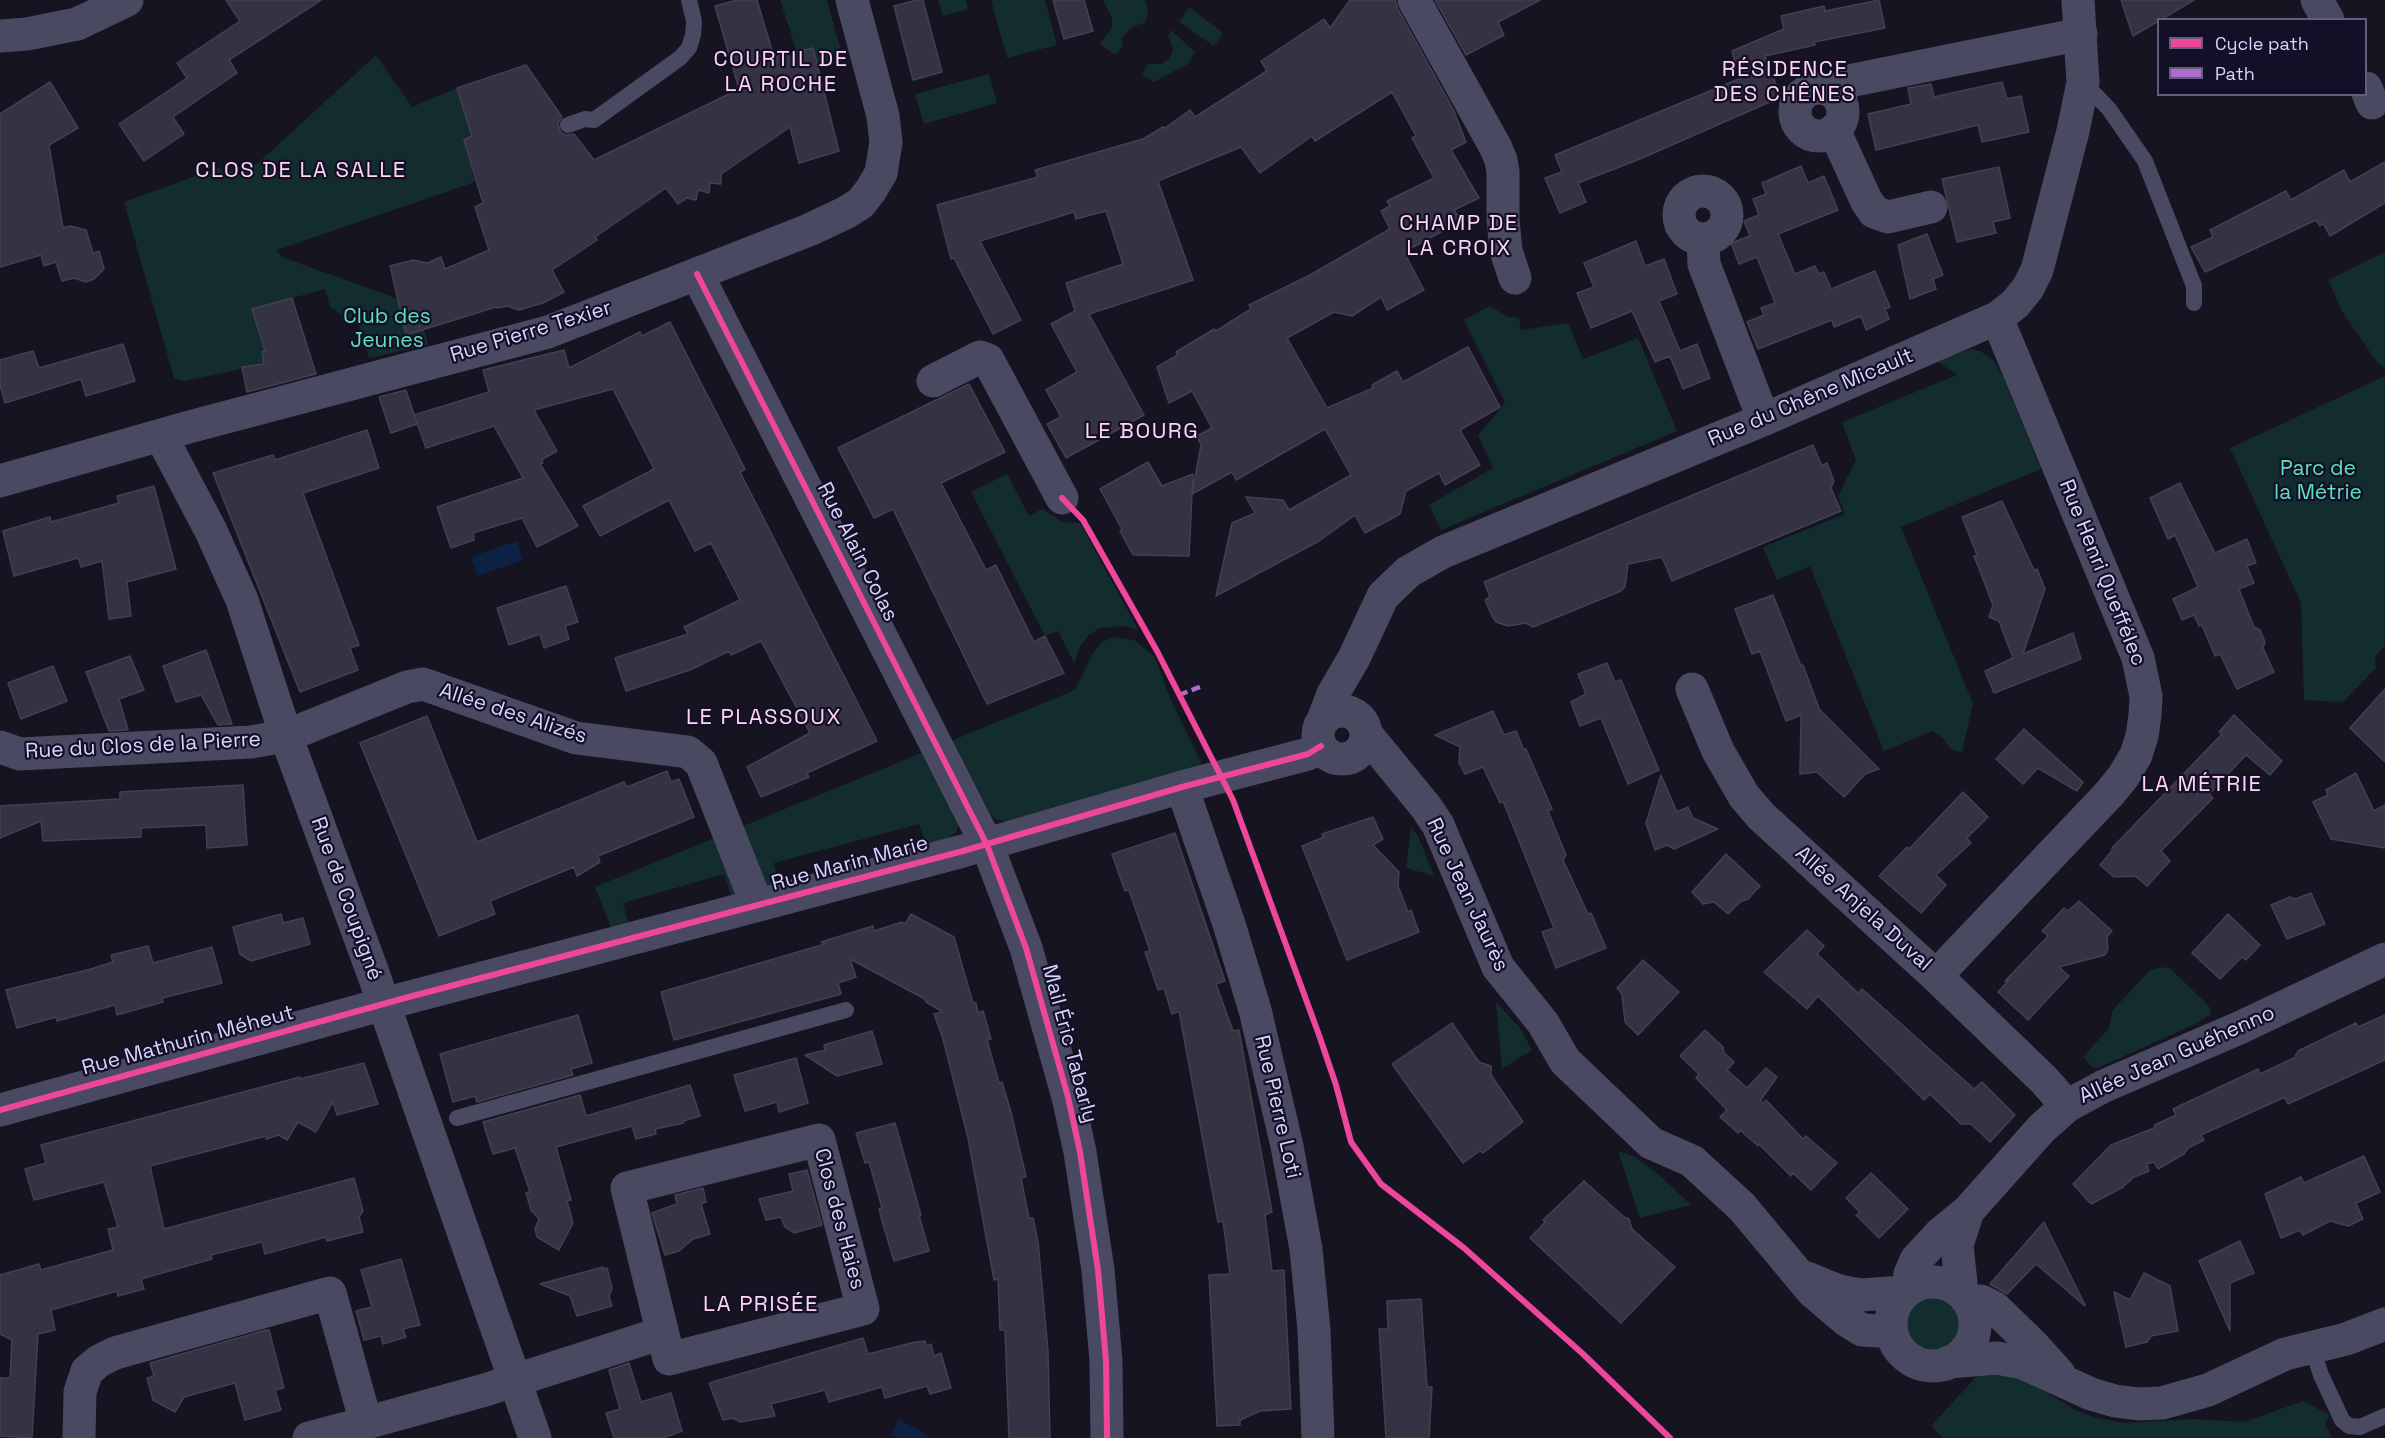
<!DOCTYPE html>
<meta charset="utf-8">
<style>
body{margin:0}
#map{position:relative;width:2385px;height:1438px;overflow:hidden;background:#161421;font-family:"Space Grotesk",sans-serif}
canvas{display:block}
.legend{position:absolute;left:2157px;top:18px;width:210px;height:78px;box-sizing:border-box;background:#130f26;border:2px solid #625e7d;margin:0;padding:8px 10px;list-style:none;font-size:18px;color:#d9d4ff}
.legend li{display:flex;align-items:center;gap:12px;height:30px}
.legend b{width:30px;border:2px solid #625e7d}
</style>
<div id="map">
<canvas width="2385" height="1438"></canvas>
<ul class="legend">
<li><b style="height:8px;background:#ed469a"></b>Cycle path</li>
<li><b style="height:8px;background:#b06ccc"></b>Path</li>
</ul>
</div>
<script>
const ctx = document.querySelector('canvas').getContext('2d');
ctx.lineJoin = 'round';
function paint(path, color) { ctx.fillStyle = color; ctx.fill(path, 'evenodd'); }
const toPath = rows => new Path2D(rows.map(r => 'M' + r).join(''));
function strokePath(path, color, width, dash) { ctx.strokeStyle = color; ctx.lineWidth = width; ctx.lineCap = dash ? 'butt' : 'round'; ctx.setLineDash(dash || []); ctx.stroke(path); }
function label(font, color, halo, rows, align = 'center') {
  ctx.font = font + ' "Space Grotesk",sans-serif'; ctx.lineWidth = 4.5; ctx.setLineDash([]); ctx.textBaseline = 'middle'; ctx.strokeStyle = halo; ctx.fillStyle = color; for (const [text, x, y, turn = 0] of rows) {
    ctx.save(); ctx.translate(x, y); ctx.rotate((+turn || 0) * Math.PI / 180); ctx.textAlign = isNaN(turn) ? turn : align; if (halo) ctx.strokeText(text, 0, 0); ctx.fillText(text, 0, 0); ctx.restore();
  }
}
const green = toPath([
 [780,0,827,0,843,58,817,65,797,52],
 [938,0,966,0,968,9,943,16],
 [991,0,1045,0,1057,45,1007,58],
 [1103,0,1144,0,1147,5,1148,12,1145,23,1133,26,1122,38,1123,47,1115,55,1100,44,1112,27,1112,18],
 [1189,7,1223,33,1214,46,1179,22],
 [1171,30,1195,52,1188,64,1154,82,1142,75,1148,64,1162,64,1170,58,1173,49,1168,36],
 [376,55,412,107,457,88,472,136,464,140,475,182,277,250,282,257,418,306,428,345,369,358,359,326,330,307,325,289,253,309,265,351,262,352,264,364,185,381,174,378,124,202,220,167,223,173,258,163],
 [989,74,997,103,924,124,915,94],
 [2385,252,2385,369,2376,361,2343,313,2328,280],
 [1489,306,1508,317,1519,318,1521,330,1568,323,1583,359,1638,338,1677,431,1441,530,1429,505,1493,468,1478,435,1505,403,1464,320],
 [1971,349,1980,351,1993,360,2002,374,2041,469,1901,527,1973,704,1962,752,1952,750,1943,738,1932,731,1884,751,1810,566,1777,580,1763,547,1845,514,1838,496,1856,460,1842,422,1957,375,1935,360],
 [2385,376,2385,646,2375,656,2376,668,2343,702,2304,700,2301,603,2230,448],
 [1007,474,1029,516,1042,509,1063,522,1080,523,1139,631,1125,626,1100,628,1089,635,1080,646,1074,663,1058,631,1045,636,971,492],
 [1114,637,1134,640,1155,657,1170,698,1201,762,1200,769,1006,822,994,818,986,810,951,741,1075,690,1093,653,1102,642],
 [926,751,960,823,955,833,946,839,927,846,919,824,774,863,779,886,767,890,741,827],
 [1411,827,1418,836,1434,876,1406,868],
 [717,837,741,896,732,898,724,874,623,903,629,926,612,930,595,887],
 [2164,967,2171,969,2208,1005,2211,1010,2210,1015,2195,1024,2098,1068,2093,1068,2083,1057,2109,1028,2112,1011,2150,970],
 [1496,1002,1520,1028,1532,1050,1502,1069],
 [1618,1151,1633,1156,1656,1172,1691,1205,1640,1218],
 '1906 1324a27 27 0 1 1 54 0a27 27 0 1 1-54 0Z',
 [2004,1366,2077,1411,2097,1418,2124,1423,2193,1419,2244,1422,2303,1401,2330,1415,2325,1424,2332,1438,1943,1438,1931,1426,1976,1377,1990,1368]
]);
const water = toPath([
 [517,541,523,560,478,576,471,557],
 [899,1419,927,1435,926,1438,898,1438,891,1434]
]);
const building = toPath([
 [226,0,321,0,229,60,237,73,173,117,184,134,144,161,119,124,187,78,177,63,240,21,226,0],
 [737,0,757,0,774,57,813,48,839,151,799,163,790,127,721,174,721,184,710,183,709,193,698,190,696,200,687,198,678,204,666,188,595,237,597,240,552,270,564,292,543,303,519,310,507,306,497,308,496,307,406,335,390,266,413,260,427,263,441,257,445,269,489,250,475,207,483,203,464,140,472,136,457,88,526,65,562,117,558,124,561,133,567,135,574,134,594,160,739,89,715,6,737,0],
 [917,0,923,0,942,72,913,80,894,6,917,0],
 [1053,0,1084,0,1093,31,1064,39,1053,0],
 [1350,0,1395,0,1398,9,1454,111,1466,142,1451,150,1479,198,1454,210,1461,221,1404,252,1424,290,1387,310,1381,297,1352,316,1334,312,1287,338,1327,408,1373,388,1372,385,1397,371,1403,382,1468,347,1500,407,1460,430,1480,465,1445,485,1439,473,1406,491,1400,514,1365,533,1355,515,1319,541,1216,596,1232,523,1255,513,1246,497,1283,500,1289,510,1351,475,1325,429,1236,480,1232,472,1192,494,1201,445,1197,436,1212,428,1192,391,1169,403,1157,367,1178,355,1176,352,1214,329,1216,331,1251,309,1249,305,1310,275,1390,229,1381,211,1390,206,1387,201,1434,178,1412,138,1416,136,1392,92,1315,141,1312,136,1260,173,1241,147,1158,181,1193,280,1089,314,1144,415,1066,458,1047,424,1061,417,1046,390,1077,372,1051,324,1075,311,1066,283,1123,264,1106,211,1076,219,1074,212,980,241,1021,320,993,334,954,258,951,259,937,205,1038,177,1035,170,1143,139,1163,127,1165,128,1190,110,1195,117,1267,71,1261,61,1324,19,1330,28,1350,0],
 [1435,0,1540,0,1498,22,1504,35,1466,55,1435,0],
 [1879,0,1885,28,1814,42,1815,45,1765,56,1781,97,1640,159,1578,183,1586,202,1560,213,1545,178,1562,172,1555,155,1746,76,1740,62,1735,63,1732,51,1784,29,1781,16,1824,6,1825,11,1879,0],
 [2121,0,2194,0,2133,36,2121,0],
 [50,82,78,128,49,145,63,228,70,226,86,230,93,253,99,251,104,269,94,279,86,282,74,278,62,281,56,262,44,266,41,255,0,267,0,114,50,82],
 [2002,82,2007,99,2021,96,2029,132,1982,142,1978,125,1876,150,1868,114,1911,104,1908,88,1931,84,1934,97,2002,82],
 [2385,162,2385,203,2330,236,2323,223,2320,226,2316,220,2205,272,2191,247,2213,237,2210,230,2286,191,2291,200,2344,170,2350,182,2385,162],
 [1801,166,1808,183,1824,176,1838,210,1778,234,1795,274,1815,266,1819,274,1824,272,1831,289,1875,271,1890,307,1885,309,1889,319,1866,330,1861,316,1834,327,1832,320,1758,349,1747,322,1764,315,1761,308,1775,303,1757,257,1739,264,1731,243,1750,236,1744,221,1759,215,1753,199,1766,194,1762,183,1801,166],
 [1999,167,2010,218,1993,222,1996,233,1957,242,1942,179,1999,167],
 [1927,234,1943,275,1933,279,1936,289,1910,299,1898,245,1927,234],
 [1636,241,1645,266,1664,259,1677,294,1659,301,1680,351,1697,344,1710,378,1683,389,1670,356,1655,362,1632,311,1591,328,1577,293,1594,287,1584,263,1636,241],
 [292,298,316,374,247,392,242,367,264,364,262,352,265,351,252,309,292,298],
 [670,322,745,469,740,472,877,741,807,773,809,777,761,797,747,767,810,733,761,641,731,655,729,651,690,670,626,691,615,658,688,634,684,627,740,600,711,543,695,551,669,500,600,536,583,506,654,469,613,389,534,410,557,451,541,460,543,463,540,464,578,526,537,547,522,518,473,533,474,540,451,548,437,507,523,478,494,426,426,448,414,415,489,392,483,370,564,350,569,368,640,332,642,336,670,322],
 [123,344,135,381,86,396,81,379,5,403,0,385,0,360,33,351,39,368,123,344],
 [969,384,1005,452,941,483,986,570,996,565,1034,642,1045,636,1064,673,987,704,893,509,874,518,838,448,969,384],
 [406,390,417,424,391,433,379,397,406,390],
 [367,430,379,468,303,493,359,645,350,648,358,670,300,692,213,473,273,455,275,460,367,430],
 [1813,445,1822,466,1827,463,1834,481,1831,488,1841,511,1672,581,1662,557,1628,564,1625,587,1621,591,1533,627,1526,623,1508,626,1496,622,1492,616,1485,600,1490,597,1484,582,1813,445],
 [1148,462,1162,486,1193,474,1189,556,1133,555,1120,531,1122,529,1100,489,1148,462],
 [2180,483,2215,553,2247,539,2256,563,2247,566,2254,583,2239,589,2254,627,2260,630,2265,642,2263,648,2274,672,2237,689,2220,654,2215,656,2202,625,2199,626,2194,615,2182,620,2173,599,2198,587,2175,535,2168,539,2150,498,2180,483],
 [154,486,176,569,127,582,131,616,109,619,102,561,81,567,78,558,14,576,3,531,50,517,51,522,119,503,117,496,154,486],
 [2002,501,2034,570,2037,569,2045,589,2023,654,2073,633,2081,659,1994,693,1985,671,2013,658,1999,621,1989,617,1993,605,1974,556,1977,555,1962,517,2002,501],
 [566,586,578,622,565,626,569,639,544,648,540,634,509,645,497,608,566,586],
 [1773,595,1801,666,1803,665,1819,708,1818,708,1879,769,1865,774,1844,797,1817,772,1800,774,1801,715,1786,721,1760,651,1752,654,1735,609,1773,595],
 [206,650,232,724,218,725,201,695,176,702,163,666,206,650],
 [130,656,144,690,119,699,128,730,109,731,86,672,130,656],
 [1607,663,1615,682,1621,680,1659,770,1628,784,1601,718,1580,726,1571,702,1586,694,1578,674,1607,663],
 [53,666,67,701,21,719,8,683,53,666],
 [2385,689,2385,762,2350,728,2385,689],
 [1493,711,1504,735,1516,731,1524,750,1526,749,1552,809,1548,811,1566,855,1563,860,1588,914,1591,913,1606,948,1556,968,1542,932,1554,928,1503,801,1500,803,1483,767,1465,774,1459,763,1460,747,1435,735,1493,711],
 [2234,715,2282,761,2270,775,2246,755,2209,794,2213,798,2161,851,2170,861,2147,886,2135,876,2114,877,2100,865,2112,851,2112,848,2222,734,2219,732,2234,715],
 [427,716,477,842,624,782,627,787,667,771,671,782,679,779,694,817,598,856,600,862,577,876,574,867,490,901,495,914,439,936,360,743,427,716],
 [2024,729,2083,782,2077,791,2038,768,2023,784,1996,759,2024,729],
 [2356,773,2374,811,2385,805,2385,848,2331,839,2313,802,2328,795,2326,790,2356,773],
 [1661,775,1677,812,1688,807,1693,818,1718,829,1674,849,1667,845,1655,850,1646,823,1661,775],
 [243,785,247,845,207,848,206,825,141,828,141,837,43,841,41,821,0,838,0,806,120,799,120,792,243,785],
 [1963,792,1988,817,1967,838,1971,843,1936,875,1946,885,1921,913,1879,876,1907,847,1909,849,1963,792],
 [1373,817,1383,839,1373,845,1399,872,1398,886,1408,912,1411,910,1419,932,1347,960,1302,846,1324,837,1322,834,1373,817],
 [1175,833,1225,981,1216,984,1233,1031,1239,1030,1272,1212,1265,1215,1272,1271,1284,1270,1291,1409,1260,1411,1240,1420,1240,1425,1217,1426,1209,1275,1230,1274,1223,1221,1218,1222,1179,1011,1172,1014,1164,988,1158,990,1145,952,1150,951,1129,890,1125,891,1112,854,1175,833],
 [1726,854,1760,886,1748,899,1740,902,1728,914,1714,902,1703,904,1692,892,1726,854],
 [2311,893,2325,924,2287,939,2271,905,2290,897,2295,899,2311,893],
 [2079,901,2112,931,2107,937,2108,949,2105,955,2059,967,2069,976,2028,1020,1998,992,2010,979,2005,981,2048,936,2042,931,2064,908,2068,911,2079,901],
 [281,914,283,923,303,918,310,944,251,961,240,954,233,927,281,914],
 [911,914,954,937,973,1003,976,1003,978,1013,983,1011,991,1039,987,1040,999,1083,1002,1082,1011,1112,1026,1177,1021,1178,1029,1218,1033,1218,1038,1242,1048,1351,1050,1438,1009,1438,1005,1330,1000,1330,998,1279,994,1280,968,1138,943,1039,934,1014,943,1012,926,1002,925,999,850,959,856,977,838,983,841,994,674,1040,661,992,825,944,821,942,873,926,874,931,902,922,905,924,911,914],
 [2228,914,2260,945,2246,960,2242,957,2220,979,2192,953,2228,914],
 [1807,930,1824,946,1817,954,1858,993,1862,989,1974,1089,1982,1082,2015,1115,1990,1142,1971,1124,1961,1124,1930,1094,1924,1100,1818,996,1807,1009,1764,972,1807,930],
 [148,946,153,963,212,947,222,983,162,998,163,1002,117,1015,115,1005,57,1021,56,1017,17,1028,6,990,91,969,113,962,111,955,148,946],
 [1643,960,1679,992,1638,1035,1625,1022,1622,994,1617,988,1643,960],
 [578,1015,592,1063,571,1069,573,1075,477,1102,475,1096,453,1102,440,1054,578,1015],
 [2385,1015,2385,1060,2288,1104,2285,1097,2201,1135,2204,1140,2188,1148,2184,1154,2158,1169,2154,1162,2147,1164,2149,1171,2134,1177,2123,1187,2091,1204,2073,1184,2111,1145,2154,1128,2155,1125,2176,1115,2173,1109,2258,1069,2260,1074,2294,1058,2298,1051,2356,1023,2358,1027,2385,1015],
 [1452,1023,1479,1062,1491,1066,1491,1075,1523,1122,1483,1153,1480,1151,1463,1163,1392,1064,1452,1023],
 [1705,1030,1723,1047,1724,1053,1734,1062,1727,1070,1747,1088,1766,1068,1777,1077,1760,1101,1763,1103,1766,1100,1803,1139,1806,1136,1837,1163,1811,1190,1793,1173,1791,1176,1759,1144,1758,1146,1740,1130,1738,1133,1720,1117,1727,1110,1696,1078,1699,1074,1680,1056,1705,1030],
 [872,1031,882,1064,837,1076,805,1055,825,1050,824,1045,872,1031],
 [796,1058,808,1103,779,1112,777,1102,745,1111,734,1075,796,1058],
 [364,1063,378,1104,337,1115,333,1102,316,1132,298,1122,287,1140,279,1135,266,1139,266,1136,150,1166,164,1229,354,1178,363,1211,359,1217,363,1232,327,1241,326,1237,265,1254,262,1242,211,1255,212,1259,141,1279,144,1289,118,1296,117,1291,51,1310,55,1330,38,1334,32,1438,0,1436,0,1378,10,1378,12,1340,0,1334,0,1275,39,1264,41,1270,113,1250,108,1229,118,1227,104,1182,34,1200,25,1169,46,1163,41,1145,300,1077,300,1079,364,1063],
 [690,1085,700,1116,683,1121,684,1123,655,1129,656,1134,636,1139,632,1126,556,1147,571,1200,567,1201,573,1223,559,1250,537,1237,535,1229,539,1219,531,1210,526,1193,530,1192,515,1148,493,1154,483,1122,580,1095,586,1116,690,1085],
 [895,1123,921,1215,919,1215,929,1251,894,1261,883,1224,879,1209,882,1208,869,1162,865,1163,856,1133,895,1123],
 [2364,1156,2380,1192,2356,1203,2363,1219,2348,1226,2330,1221,2303,1235,2300,1230,2281,1238,2265,1194,2301,1177,2304,1183,2364,1156],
 [807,1170,822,1225,794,1233,785,1227,781,1217,766,1220,759,1199,793,1191,789,1174,807,1170],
 [1871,1173,1908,1209,1879,1238,1856,1215,1860,1212,1846,1198,1871,1173],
 [1584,1181,1624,1217,1629,1219,1632,1229,1675,1267,1621,1323,1530,1238,1545,1222,1543,1220,1584,1181],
 [703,1188,706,1202,701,1204,710,1234,693,1239,679,1251,665,1255,652,1213,677,1204,675,1195,703,1188],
 [2044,1222,2085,1305,2085,1306,2036,1264,2007,1294,1990,1284,2044,1222],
 [2240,1241,2254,1273,2230,1283,2230,1331,2199,1261,2240,1241],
 [401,1259,420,1325,403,1329,406,1337,383,1344,381,1336,364,1340,356,1311,372,1307,361,1270,401,1259],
 [603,1267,604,1269,607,1268,612,1288,609,1296,612,1306,577,1316,570,1296,540,1284,603,1267],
 [2144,1273,2170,1286,2178,1331,2151,1336,2147,1342,2126,1347,2114,1292,2130,1300,2144,1273],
 [1421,1299,1427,1387,1432,1387,1429,1438,1386,1438,1379,1329,1388,1329,1387,1301,1421,1299],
 [266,1330,269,1330,284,1388,275,1390,281,1410,245,1420,235,1383,184,1397,175,1412,153,1400,147,1378,154,1376,150,1363,266,1330],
 [863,1338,868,1354,915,1342,925,1341,927,1346,931,1344,934,1356,941,1353,951,1388,930,1394,927,1386,885,1398,882,1387,829,1402,825,1390,771,1404,775,1416,740,1422,733,1418,723,1420,709,1383,863,1338],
 [629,1363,641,1402,671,1393,682,1431,663,1438,614,1438,606,1413,620,1409,609,1370,629,1363]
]);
const service = toPath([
 [2083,82,2109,109,2145,161,2194,286,2194,303],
 [568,125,585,119,594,120,680,58,689,48,693,35,694,21,689,0],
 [457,1118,846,1010],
 [2312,1348,2321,1375,2342,1420,2349,1426,2360,1427,2385,1416]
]);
const minor = toPath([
 [1414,0,1496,148,1501,160,1503,172,1503,219,1506,251,1515,278],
 [2317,0,2328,20],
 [2366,88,2372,103],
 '1795 112a24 24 0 1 1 48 0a24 24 0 1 1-48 0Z',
 [1834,93,1842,86,1854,80,2081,34],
 [1834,130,1866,200,1874,212,1888,217,1931,207],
 '1679 215a24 24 0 1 1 48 0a24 24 0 1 1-48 0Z',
 [1703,239,1704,264,1756,400,1765,419],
 [697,274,987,845,1026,948,1068,1097,1080,1152,1098,1270,1106,1361,1107,1438],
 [933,381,980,357,988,360,1062,498],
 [1692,689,1718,751,1744,796,1761,816,1936,976,2044,1080,2067,1106],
 [0,747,20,754,251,742,286,736,407,687,423,684,576,738,688,752,701,763,757,905],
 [1182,787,1229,924,1255,1010,1287,1146,1306,1249,1314,1330,1318,1438],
 [1936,976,2109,794,2123,777,2136,755,2142,736,2145,715,2146,696,2138,658,1997,318],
 [0,1110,384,1004],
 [819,1140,863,1309,669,1359,627,1188,819,1140],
 [1909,1289,1910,1274,1916,1260,1940,1234,1968,1211,2042,1128,2067,1106,2104,1086,2239,1028,2385,959],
 [1962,1293,1957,1245,1968,1211],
 [79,1438,80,1392,87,1371,99,1361,115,1353,330,1293,366,1423,485,1390,662,1333],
 [309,1438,366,1423]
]);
const tertiary = toPath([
 [0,36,27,34,77,24,127,0],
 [161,436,211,531,242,600,286,736,373,973,535,1438],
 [0,481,189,427,548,332,809,230,847,212,861,203,871,190,881,173,886,142,883,116,852,0],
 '1318 735a24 24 0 1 1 48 0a24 24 0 1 1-48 0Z',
 [1323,720,1333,694,1354,658,1383,596,1408,572,1443,552,1765,419,1997,318,2015,304,2028,288,2037,270,2073,131,2083,82,2078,0],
 [1367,735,1426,807,1438,825,1498,967,1543,1023,1565,1061,1651,1143,1692,1161,1742,1207,1812,1291,1846,1320,1862,1330,1879,1331,1891,1328],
 [384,1004,963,851,1182,787,1308,754,1321,746],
 [1807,1278,1839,1291,1860,1295,1904,1292],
 '1891 1324a42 42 0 1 1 84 0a42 42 0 1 1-84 0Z',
 [1968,1301,1981,1301,1995,1308,2034,1346,2059,1374],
 [1949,1362,1997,1358,2023,1363,2091,1394,2115,1401,2139,1404,2162,1403,2208,1390,2285,1354,2346,1339,2385,1324]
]);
const quiet = toPath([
 [1179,695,1202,686]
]);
const cycleway = toPath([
 [697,274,987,845,1026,948,1068,1097,1080,1152,1098,1270,1106,1361,1107,1438],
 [1062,498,1083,520,1157,651,1233,800,1319,1035,1336,1085,1351,1142,1381,1184,1464,1248,1583,1354,1670,1438],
 [0,1110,405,998,963,851,1182,787,1308,754,1321,746]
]);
const parkNames = [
 ["Club des",387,317],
 ["Jeunes",387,341],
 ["Parc de",2318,469],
 ["la Métrie",2318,493]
];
const streetNames = [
 ["Rue Pierre Texier",531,332,-17],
 ["Rue du Chêne Micault",1811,398,-23],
 ["Rue Alain Colas",857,552,63],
 ["Rue Henri Queffélec",2102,573,68],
 ["Allée des Alizés",513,714,18],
 ["Rue du Clos de la Pierre",143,746,-3],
 ["Rue Marin Marie",850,864,-15],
 ["Rue Jean Jaurès",1467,895,65],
 ["Rue de Coupigné",346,899,70],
 ["Allée Anjela Duval",1863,909,42],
 ["Rue Mathurin Méheut",188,1041,-15],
 ["Mail Éric Tabarly",1069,1044,75],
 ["Allée Jean Guéhenno",2177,1055,-24],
 ["Rue Pierre Loti",1277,1107,77],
 ["Clos des Haies",839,1219,75]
];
const neighbourhoodNames = [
 ["COURTIL DE",781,60],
 ["LA ROCHE",781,85],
 ["RÉSIDENCE",1785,70],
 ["DES CHÊNES",1785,95],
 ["CLOS DE LA SALLE",301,171],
 ["CHAMP DE",1459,224],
 ["LA CROIX",1459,249],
 ["LE BOURG",1142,432],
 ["LE PLASSOUX",764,718],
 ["LA MÉTRIE",2202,785],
 ["LA PRISÉE",761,1305]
];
paint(green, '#132c2d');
paint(water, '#0d2144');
paint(building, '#343243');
strokePath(building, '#433f54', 1.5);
strokePath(service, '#4a4962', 16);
strokePath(minor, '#4a4962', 33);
strokePath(tertiary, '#4a4962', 33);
strokePath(quiet, '#b06ccc', 4.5, [9, 4.5]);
strokePath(cycleway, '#ed469a', 6);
label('21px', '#5fe0c0', '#130f26', parkNames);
label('21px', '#d9d4ff', '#130f26', streetNames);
ctx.letterSpacing = '1.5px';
label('22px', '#ffd6f0', '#130f26', neighbourhoodNames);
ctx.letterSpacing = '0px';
</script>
